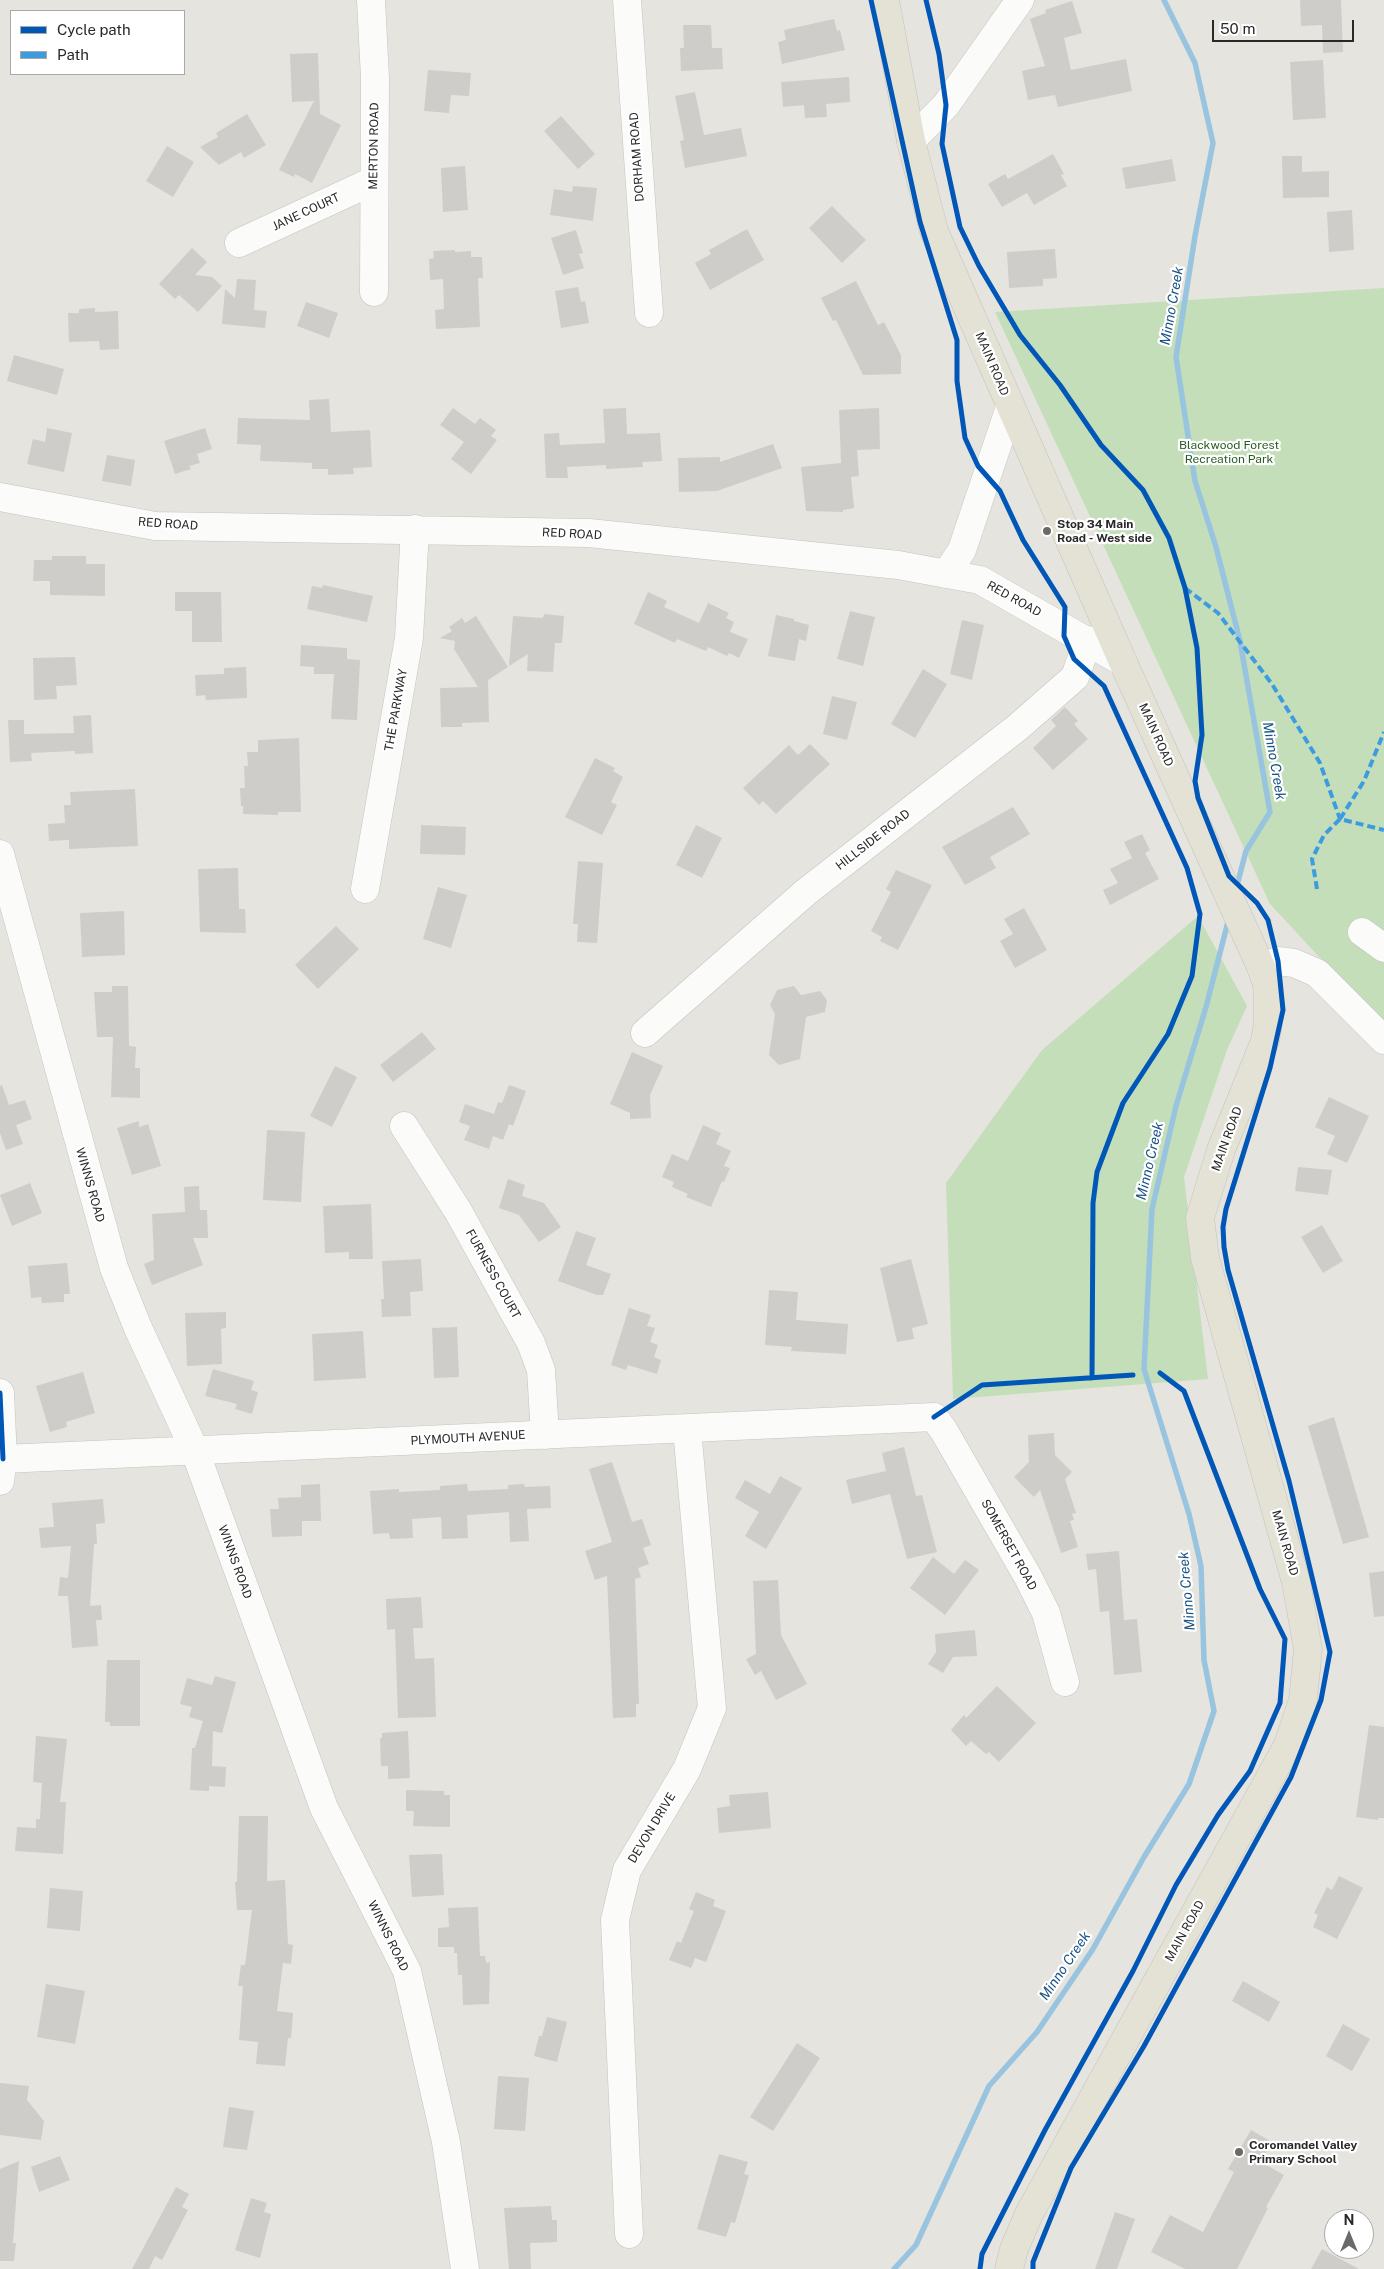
<!DOCTYPE html>
<style>
body{margin:0}
#map{position:relative;width:1384px;height:2269px;overflow:hidden;background:#e6e4de;font-family:"Public Sans",sans-serif}
canvas{display:block}
.legend{position:absolute;left:10px;top:10px;width:175px;height:65px;box-sizing:border-box;background:#fff;border:1px solid #a9a9a9;margin:0;padding:6px 9px;list-style:none;font-size:15px;color:#282828}
.legend li{display:flex;align-items:center;gap:10px;height:25px}
.legend b{width:25px;border:1px solid #a9a9a9}
.north{position:absolute;left:1324px;top:2209px;width:50px;height:50px;box-sizing:border-box;background:#fff;border:1px solid #a9a9a9;border-radius:50%;rotate:0deg;font-size:14px;font-weight:700;line-height:20px;text-align:center;color:#282828}
.north::after{content:'';display:block;margin:auto;width:18px;height:22px;background:#6a6a68;clip-path:polygon(50% 0,100% 100%,50% 72%,0 100%)}
.scale{position:absolute;left:1212px;top:20px;width:142px;height:22px;box-sizing:border-box;border:2px solid #282828;border-top:0;padding-left:6px;font-size:15px;line-height:18px;white-space:nowrap;color:#282828;-webkit-text-stroke:4px #fff;paint-order:stroke}
</style>
<div id="map">
<canvas width="1384" height="2269"></canvas>
<ul class="legend">
<li><b style="height:6px;background:#0057b8"></b>Cycle path</li>
<li><b style="height:6px;background:#3d9ce0"></b>Path</li>
</ul>
<div class="north">N</div>
<div class="scale">50 m</div>
</div>
<script>
const ctx = document.querySelector('canvas').getContext('2d');
ctx.lineJoin = 'round';
function paint(path, color) { ctx.fillStyle = color; ctx.fill(path, 'evenodd'); }
const toPath = rows => new Path2D(rows.map(r => 'M' + r).join(''));
function strokePath(path, color, width, dash) { ctx.strokeStyle = color; ctx.lineWidth = width; ctx.lineCap = dash ? 'butt' : 'round'; ctx.setLineDash(dash || []); ctx.stroke(path); }
function label(font, color, halo, rows, align = 'center') {
  ctx.font = font + ' "Public Sans",sans-serif'; ctx.lineWidth = 4.5; ctx.setLineDash([]); ctx.textBaseline = 'middle'; ctx.strokeStyle = halo; ctx.fillStyle = color; for (const [text, x, y, turn = 0] of rows) {
    ctx.save(); ctx.translate(x, y); ctx.rotate((+turn || 0) * Math.PI / 180); ctx.textAlign = isNaN(turn) ? turn : align; if (halo) ctx.strokeText(text, 0, 0); ctx.fillText(text, 0, 0); ctx.restore();
  }
}
const green = toPath([
 [1384,288,1384,1027,1270,904,995,312],
 [1198,916,1247,1006,1227,1050,1184,1177,1208,1379,953,1399,946,1183,1042,1050]
]);
const stream = toPath([
 [1164,0,1195,63,1213,143,1195,236,1176,357,1195,481,1216,547,1240,641,1270,812,1246,851,1236,889],
 [894,2269,916,2245,989,2086,1037,2032,1093,1949,1144,1857,1189,1784,1214,1711,1204,1660,1201,1566,1189,1514,1144,1369,1152,1209,1176,1106,1206,1007,1229,918]
]);
const building = toPath([
 [1300,0,1341,0,1343,52,1323,53,1322,25,1301,26],
 [1072,1,1082,33,1064,38,1071,70,1126,59,1132,91,1058,107,1055,95,1028,100,1022,71,1045,66,1030,19,1046,13,1045,10],
 [834,19,837,31,840,30,845,50,782,64,778,42,786,40,784,30],
 [683,25,711,25,712,48,722,48,723,69,681,71,680,48,684,48],
 [318,53,320,114,341,125,312,183,295,174,294,177,279,170,314,101,292,102,290,54],
 [1323,60,1326,118,1293,120,1290,62],
 [428,70,471,73,469,96,451,95,449,113,424,111],
 [849,77,850,102,826,104,827,117,805,118,804,105,783,107,781,82],
 [695,92,704,135,741,128,747,156,685,168,680,141,684,140,675,96],
 [247,114,266,145,244,158,241,152,219,165,200,147,218,137,216,133],
 [561,116,595,154,578,169,544,131],
 [167,146,194,162,173,197,146,181],
 [1053,154,1064,174,1061,175,1067,186,1034,205,1027,193,1002,207,988,184,1005,174,1008,179],
 [1282,156,1302,156,1302,172,1329,171,1329,197,1283,198],
 [1172,159,1176,181,1126,189,1122,168],
 [465,166,468,210,443,212,441,168],
 [573,186,597,188,593,221,550,215,554,189,572,192],
 [832,206,866,240,842,263,809,228],
 [1352,210,1354,250,1329,252,1327,212],
 [747,229,764,260,710,290,695,263,711,254,709,250],
 [576,230,583,253,579,254,584,268,563,275,551,238],
 [192,248,207,262,195,275,212,277,222,286,198,312,179,295,175,299,159,284],
 [1055,249,1057,278,1043,279,1043,286,1009,288,1007,252],
 [455,250,455,252,471,251,471,257,482,257,483,278,478,278,480,327,436,329,435,310,444,309,443,279,430,280,429,259,434,258,433,251],
 [237,279,256,280,254,310,267,311,265,328,222,324,225,289,235,298],
 [856,281,878,325,884,322,901,355,901,374,863,375,836,320,833,321,821,298],
 [578,287,581,302,585,301,589,323,561,328,555,291],
 [306,302,338,313,329,338,297,326],
 [95,308,95,312,118,311,119,349,100,350,99,341,69,342,68,313,79,313,79,309],
 [14,355,64,369,57,395,7,381],
 [329,399,331,432,370,430,372,467,353,468,354,474,328,475,328,469,312,469,312,463,260,461,261,445,237,444,238,418,310,420,309,400],
 [453,408,475,424,480,418,496,430,491,436,497,440,471,474,451,459,464,442,440,425],
 [626,408,627,434,660,433,662,461,642,462,643,467,606,469,606,465,567,467,568,478,546,478,544,434,559,433,560,445,605,443,603,409],
 [879,408,880,449,857,450,859,476,851,477,854,508,843,510,843,512,806,511,801,467,841,463,839,410],
 [47,428,72,433,64,472,27,464,33,439,45,442],
 [205,428,212,449,197,454,200,463,189,466,191,469,175,474,164,441],
 [773,444,782,468,717,491,679,492,678,458,720,457,720,462],
 [107,455,135,460,131,486,102,481],
 [52,556,86,556,86,564,105,564,105,596,50,595,50,581,33,581,34,560,52,560],
 [323,585,373,596,367,622,307,609,312,586,322,588],
 [175,592,221,592,222,642,192,642,192,611,175,611],
 [648,592,667,601,664,607,699,623,708,603,729,613,726,618,734,622,730,632,748,639,739,658,729,653,727,656,708,647,706,651,677,639,675,643,634,624],
 [850,611,875,617,863,666,837,659],
 [544,614,564,616,562,643,555,643,553,672,527,671,528,654,509,666,513,616,543,618],
 [776,615,794,619,794,621,809,625,806,641,799,639,795,661,768,656],
 [476,616,508,667,488,680,489,722,462,723,462,727,441,727,440,688,478,687,454,649,455,641,440,638,452,631,449,627,462,618,465,623],
 [962,620,984,625,972,680,950,674],
 [301,645,347,648,347,659,360,660,357,720,331,719,334,674,314,674,314,667,300,666],
 [75,657,77,685,56,686,57,699,34,700,33,658],
 [246,667,247,698,206,700,205,695,196,696,195,675,224,674,224,668],
 [923,669,947,684,915,738,891,724],
 [832,696,857,702,847,740,823,734],
 [1065,707,1078,721,1074,724,1088,739,1053,770,1033,748,1056,726,1051,720],
 [91,715,93,753,75,754,75,751,31,753,32,761,10,762,8,720,24,720,24,734,74,733,73,716],
 [299,738,301,812,278,812,278,815,243,814,243,806,241,806,240,788,245,788,244,766,248,766,247,752,258,752,258,740],
 [810,744,830,764,776,814,763,801,759,805,743,788,789,745,798,755],
 [595,758,615,768,613,771,623,777,611,802,617,805,602,835,565,817],
 [135,789,138,846,69,849,69,840,49,841,48,824,65,823,64,805,71,805,70,792],
 [1013,807,1030,834,990,857,996,868,965,885,942,847],
 [421,825,466,827,465,855,420,854],
 [696,825,722,838,702,878,676,865],
 [1142,834,1150,850,1145,853,1159,879,1110,905,1103,890,1118,883,1110,869,1132,858,1124,842],
 [578,861,603,863,597,943,577,942,578,924,573,924],
 [238,868,239,909,245,909,246,933,200,932,198,869],
 [896,870,932,885,898,950,880,941,882,937,871,931,891,892,886,889],
 [438,887,467,895,451,948,423,939],
 [1024,908,1047,950,1015,968,1000,941,1013,934,1004,919],
 [124,911,125,955,82,957,80,913],
 [336,926,359,949,318,989,295,965],
 [112,986,128,986,129,1046,136,1047,135,1068,140,1068,140,1098,111,1097,113,1037,97,1037,94,992,112,992],
 [794,986,801,995,820,991,827,1000,825,1012,806,1017,800,1059,779,1065,769,1055,775,1014,770,1005,777,990],
 [422,1032,436,1049,393,1082,380,1065],
 [632,1052,663,1066,650,1095,651,1118,630,1119,630,1113,610,1104],
 [335,1066,357,1077,332,1127,310,1116],
 [2,1085,9,1105,25,1100,32,1119,16,1125,23,1144,6,1150,0,1133,0,1086],
 [509,1085,526,1091,513,1126,509,1124,503,1140,493,1136,489,1149,464,1140,470,1126,459,1122,465,1104,494,1114,498,1102,502,1103],
 [1329,1097,1369,1116,1347,1163,1327,1154,1335,1136,1315,1127],
 [139,1121,139,1127,148,1124,161,1166,132,1175,117,1128],
 [703,1125,721,1133,716,1144,731,1151,724,1166,730,1168,724,1182,722,1181,711,1207,686,1197,688,1194,672,1187,674,1182,662,1177,672,1154,688,1161],
 [267,1130,305,1132,301,1202,263,1200],
 [1298,1167,1332,1170,1328,1195,1295,1191],
 [508,1179,525,1185,522,1196,544,1203,561,1227,539,1242,519,1215,499,1208],
 [30,1183,42,1213,12,1226,0,1195],
 [199,1186,200,1210,207,1210,208,1238,193,1238,203,1265,152,1285,144,1264,154,1260,152,1214,185,1212,184,1187],
 [371,1204,373,1259,349,1259,349,1252,325,1253,323,1206],
 [1322,1225,1343,1261,1323,1273,1301,1237],
 [576,1231,596,1238,586,1265,611,1274,603,1295,597,1295,558,1281],
 [421,1259,423,1291,410,1292,411,1316,382,1317,381,1299,384,1299,382,1261],
 [911,1259,928,1324,912,1328,914,1339,897,1342,880,1268],
 [67,1263,70,1294,64,1294,64,1302,42,1303,41,1297,31,1298,28,1266],
 [769,1290,798,1292,796,1320,848,1324,846,1354,791,1351,792,1347,765,1345],
 [629,1308,651,1315,647,1326,655,1328,650,1342,658,1345,654,1357,661,1360,657,1374,628,1365,626,1370,611,1365],
 [226,1312,226,1328,221,1329,222,1364,187,1366,185,1313],
 [457,1327,459,1377,434,1378,432,1328],
 [363,1331,366,1378,314,1381,312,1334],
 [213,1369,254,1381,251,1390,258,1392,252,1414,235,1409,237,1404,205,1396],
 [83,1372,95,1413,66,1422,67,1427,50,1432,36,1386],
 [1334,1417,1369,1537,1343,1544,1308,1426],
 [1054,1433,1055,1455,1072,1472,1065,1479,1076,1513,1072,1514,1074,1520,1070,1521,1078,1547,1061,1553,1040,1490,1034,1497,1014,1477,1029,1462,1028,1435],
 [904,1447,916,1496,922,1495,937,1552,907,1559,890,1494,852,1504,846,1480,886,1471,882,1453],
 [612,1462,632,1522,642,1519,651,1545,643,1548,649,1564,638,1568,641,1577,635,1579,639,1704,636,1704,636,1717,613,1718,607,1576,595,1580,585,1551,612,1542,589,1469],
 [780,1476,802,1488,766,1549,745,1536,759,1512,735,1498,745,1480,770,1494],
 [320,1484,321,1521,302,1521,302,1536,272,1537,270,1509,279,1509,278,1498,301,1497,301,1485],
 [467,1484,468,1491,508,1489,508,1485,524,1484,525,1487,550,1486,551,1508,527,1509,529,1541,510,1542,509,1512,467,1515,468,1538,442,1539,441,1517,412,1519,413,1538,390,1539,389,1533,373,1534,370,1491,399,1489,399,1492,440,1490,440,1486],
 [103,1499,105,1523,96,1524,97,1544,94,1544,90,1606,101,1605,102,1620,96,1620,98,1646,72,1648,68,1596,58,1596,60,1577,68,1578,71,1546,41,1548,39,1528,54,1527,52,1503],
 [1119,1551,1124,1620,1137,1619,1142,1672,1114,1675,1109,1611,1100,1612,1096,1569,1088,1570,1086,1554],
 [933,1557,954,1574,965,1560,979,1570,945,1615,910,1588],
 [1384,1571,1384,1616,1374,1617,1369,1573],
 [778,1580,781,1635,807,1684,776,1700,761,1671,755,1675,746,1659,756,1654,753,1581],
 [421,1597,423,1628,413,1628,415,1659,434,1658,436,1717,398,1718,395,1629,387,1630,386,1599],
 [975,1630,977,1656,953,1657,943,1673,928,1664,936,1652,935,1634],
 [107,1660,140,1660,140,1726,110,1726,110,1722,105,1722],
 [215,1676,236,1682,222,1733,213,1731,212,1766,226,1767,225,1787,209,1786,209,1791,190,1790,192,1748,195,1748,203,1721,189,1717,192,1707,180,1704,187,1678,212,1685],
 [997,1686,1036,1723,999,1762,989,1752,986,1754,971,1741,966,1746,951,1730,964,1715,966,1718],
 [1369,1725,1384,1727,1384,1818,1378,1818,1378,1820,1356,1817],
 [408,1731,410,1778,388,1779,388,1766,381,1766,380,1738,382,1738,382,1733],
 [36,1736,67,1739,60,1802,66,1802,63,1854,15,1851,17,1827,36,1828,36,1819,40,1819,42,1783,33,1782],
 [406,1790,444,1791,444,1795,450,1795,450,1827,413,1826,414,1811,406,1811],
 [768,1792,771,1828,719,1833,717,1808,730,1806,729,1795],
 [239,1816,268,1816,267,1881,285,1880,288,1944,293,1945,291,1964,283,1963,277,2011,293,2013,291,2038,288,2038,285,2066,256,2064,258,2042,239,2040,243,1986,238,1986,241,1965,245,1965,252,1910,237,1910,235,1882,237,1882],
 [442,1854,444,1895,412,1897,409,1855],
 [1339,1876,1363,1888,1337,1939,1313,1927,1318,1915,1314,1913,1327,1887,1332,1890],
 [50,1888,83,1891,80,1931,47,1928],
 [696,1892,715,1900,713,1906,726,1911,706,1962,695,1958,691,1968,669,1960,677,1941,681,1943,694,1911,689,1909],
 [478,1907,480,1956,485,1956,486,1963,490,1962,489,2004,463,2005,462,1975,458,1975,457,1953,454,1953,454,1947,438,1947,438,1928,449,1927,448,1908],
 [1243,1981,1280,2002,1269,2022,1232,2001],
 [46,1984,85,1991,75,2044,37,2037],
 [547,2017,567,2022,557,2062,534,2056,539,2036,542,2036],
 [1343,2024,1370,2039,1352,2071,1326,2056],
 [797,2043,820,2058,773,2131,750,2117],
 [498,2076,529,2078,525,2131,494,2129],
 [0,2083,29,2086,27,2100,44,2121,41,2140,0,2135],
 [229,2107,254,2111,247,2150,223,2147],
 [1251,2130,1272,2142,1261,2162,1284,2175,1266,2207,1268,2208,1237,2269,1185,2269,1151,2252,1170,2215,1203,2232,1234,2172,1228,2169],
 [719,2154,748,2162,744,2174,749,2175,735,2223,731,2222,726,2237,697,2229],
 [60,2156,70,2180,39,2192,31,2167],
 [19,2161,13,2243,16,2243,14,2261,0,2261,0,2169],
 [176,2187,189,2194,182,2207,188,2210,162,2260,155,2256,149,2269,132,2269],
 [251,2198,267,2203,264,2212,271,2214,260,2258,235,2250],
 [551,2206,552,2220,557,2220,557,2242,530,2243,531,2269,509,2269,504,2208],
 [1115,2212,1135,2219,1117,2269,1095,2269],
 [1322,2249,1359,2269,1311,2269]
]);
const minor = toPath([
 [371,0,375,78,374,292],
 [627,0,649,313],
 [911,141,946,105,1020,0],
 [239,243,373,181],
 [0,497,155,526,589,533,898,565,980,580,1123,662],
 [946,574,962,550,1010,407],
 [0,854,114,1268,138,1328,195,1451,324,1808,407,1971,446,2142,465,2269],
 [365,889,409,638,415,529],
 [1362,932,1384,948],
 [1261,967,1278,961,1294,963,1317,973,1384,1040],
 [645,1033,806,892,1018,727,1075,677,1088,640],
 [404,1126,458,1211,531,1343,541,1370,545,1435],
 [0,1393,3,1459,0,1481],
 [3,1459,934,1417,944,1431,1028,1577,1046,1613,1065,1682],
 [629,2234,615,1920,627,1870,687,1769,712,1708,687,1429]
]);
const major = toPath([
 [885,0,911,141,934,231,1123,662,1261,967,1268,987,1268,1023,1265,1041,1221,1150,1200,1218,1205,1258,1296,1582,1308,1649,1303,1700,1288,1745,1029,2214,1014,2249,1009,2269]
]);
const quiet = toPath([
 [1185,588,1218,613,1272,684,1320,763,1340,819],
 [1340,819,1364,781,1384,732],
 [1317,889,1312,859,1324,835,1340,819,1384,830]
]);
const cycleway = toPath([
 [871,0,920,222,957,340,957,381,965,438,978,466,1000,491,1023,540,1065,607,1064,636,1074,659,1104,686,1187,868,1200,914,1192,976,1168,1034,1123,1103,1097,1172,1093,1203,1092,1378],
 [926,0,939,54,946,105,942,144,960,227,979,266,1020,335,1060,385,1101,445,1143,490,1169,538,1185,588,1197,648,1202,735,1195,781,1198,798,1229,876,1257,903,1268,920,1278,961,1283,1010,1270,1068,1226,1209,1223,1227,1224,1247,1228,1270,1289,1481,1330,1652,1321,1700,1291,1777,1144,2046,1071,2168,1033,2262,1033,2269],
 [0,1393,3,1459],
 [934,1417,982,1385,1133,1375],
 [980,2269,982,2254,1045,2130,1133,1971,1176,1885,1218,1815,1250,1771,1280,1703,1285,1639,1260,1589,1184,1391,1160,1373]
]);
const markers = [
 [1047,531,5,"#6a6a68"],
 [1239,2152,5,"#6a6a68"]
];
const streetNames = [
 ["MERTON ROAD",374,146,-89],
 ["DORHAM ROAD",637,157,-94],
 ["JANE COURT",306,212,-25],
 ["MAIN ROAD",992,364,67],
 ["RED ROAD",168,524,4],
 ["RED ROAD",572,534,3],
 ["RED ROAD",1014,599,29],
 ["THE PARKWAY",396,710,-80],
 ["MAIN ROAD",1156,735,66],
 ["HILLSIDE ROAD",873,840,-38],
 ["MAIN ROAD",1227,1139,-70],
 ["WINNS ROAD",90,1185,74],
 ["FURNESS COURT",493,1274,61],
 ["PLYMOUTH AVENUE",468,1438,-3],
 ["MAIN ROAD",1285,1543,74],
 ["SOMERSET ROAD",1009,1545,61],
 ["WINNS ROAD",235,1562,70],
 ["DEVON DRIVE",652,1828,-59],
 ["MAIN ROAD",1185,1931,-61],
 ["WINNS ROAD",388,1936,64]
];
const parkNames = [
 ["Blackwood Forest",1229,445],
 ["Recreation Park",1229,459]
];
const poiNames = [
 ["Stop 34 Main",1057,524],
 ["Road - West side",1057,538],
 ["Coromandel Valley",1249,2145],
 ["Primary School",1249,2159]
];
const waterNames = [
 ["Minno Creek",1172,306,-80],
 ["Minno Creek",1274,761,80],
 ["Minno Creek",1150,1161,-77],
 ["Minno Creek",1187,1591,-95],
 ["Minno Creek",1065,1966,-56]
];
paint(green, '#c4deba');
strokePath(stream, '#99c4df', 5.5);
paint(building, '#cfcdc9');
strokePath(minor, '#c4c3c3', 29);
strokePath(major, '#c3c2c0', 29);
strokePath(minor, '#fbfbfa', 28);
strokePath(major, '#e3e2d5', 28);
strokePath(quiet, '#3d9ce0', 4, [8, 4]);
strokePath(cycleway, '#0057b8', 5);
for (const [x, y, r, color] of markers) { const dot = new Path2D(); dot.arc(x, y, r, 0, 2 * Math.PI); ctx.fillStyle = color; ctx.fill(dot); strokePath(dot, '#fff', 2); }
label('12px', '#282828', '#fff', streetNames);
label('12px', '#255c21', '#fff', parkNames);
label('bold 12px', '#282828', '#fff', poiNames, 'left');
label('italic 14px', '#1b5488', '#fff', waterNames);
</script>
